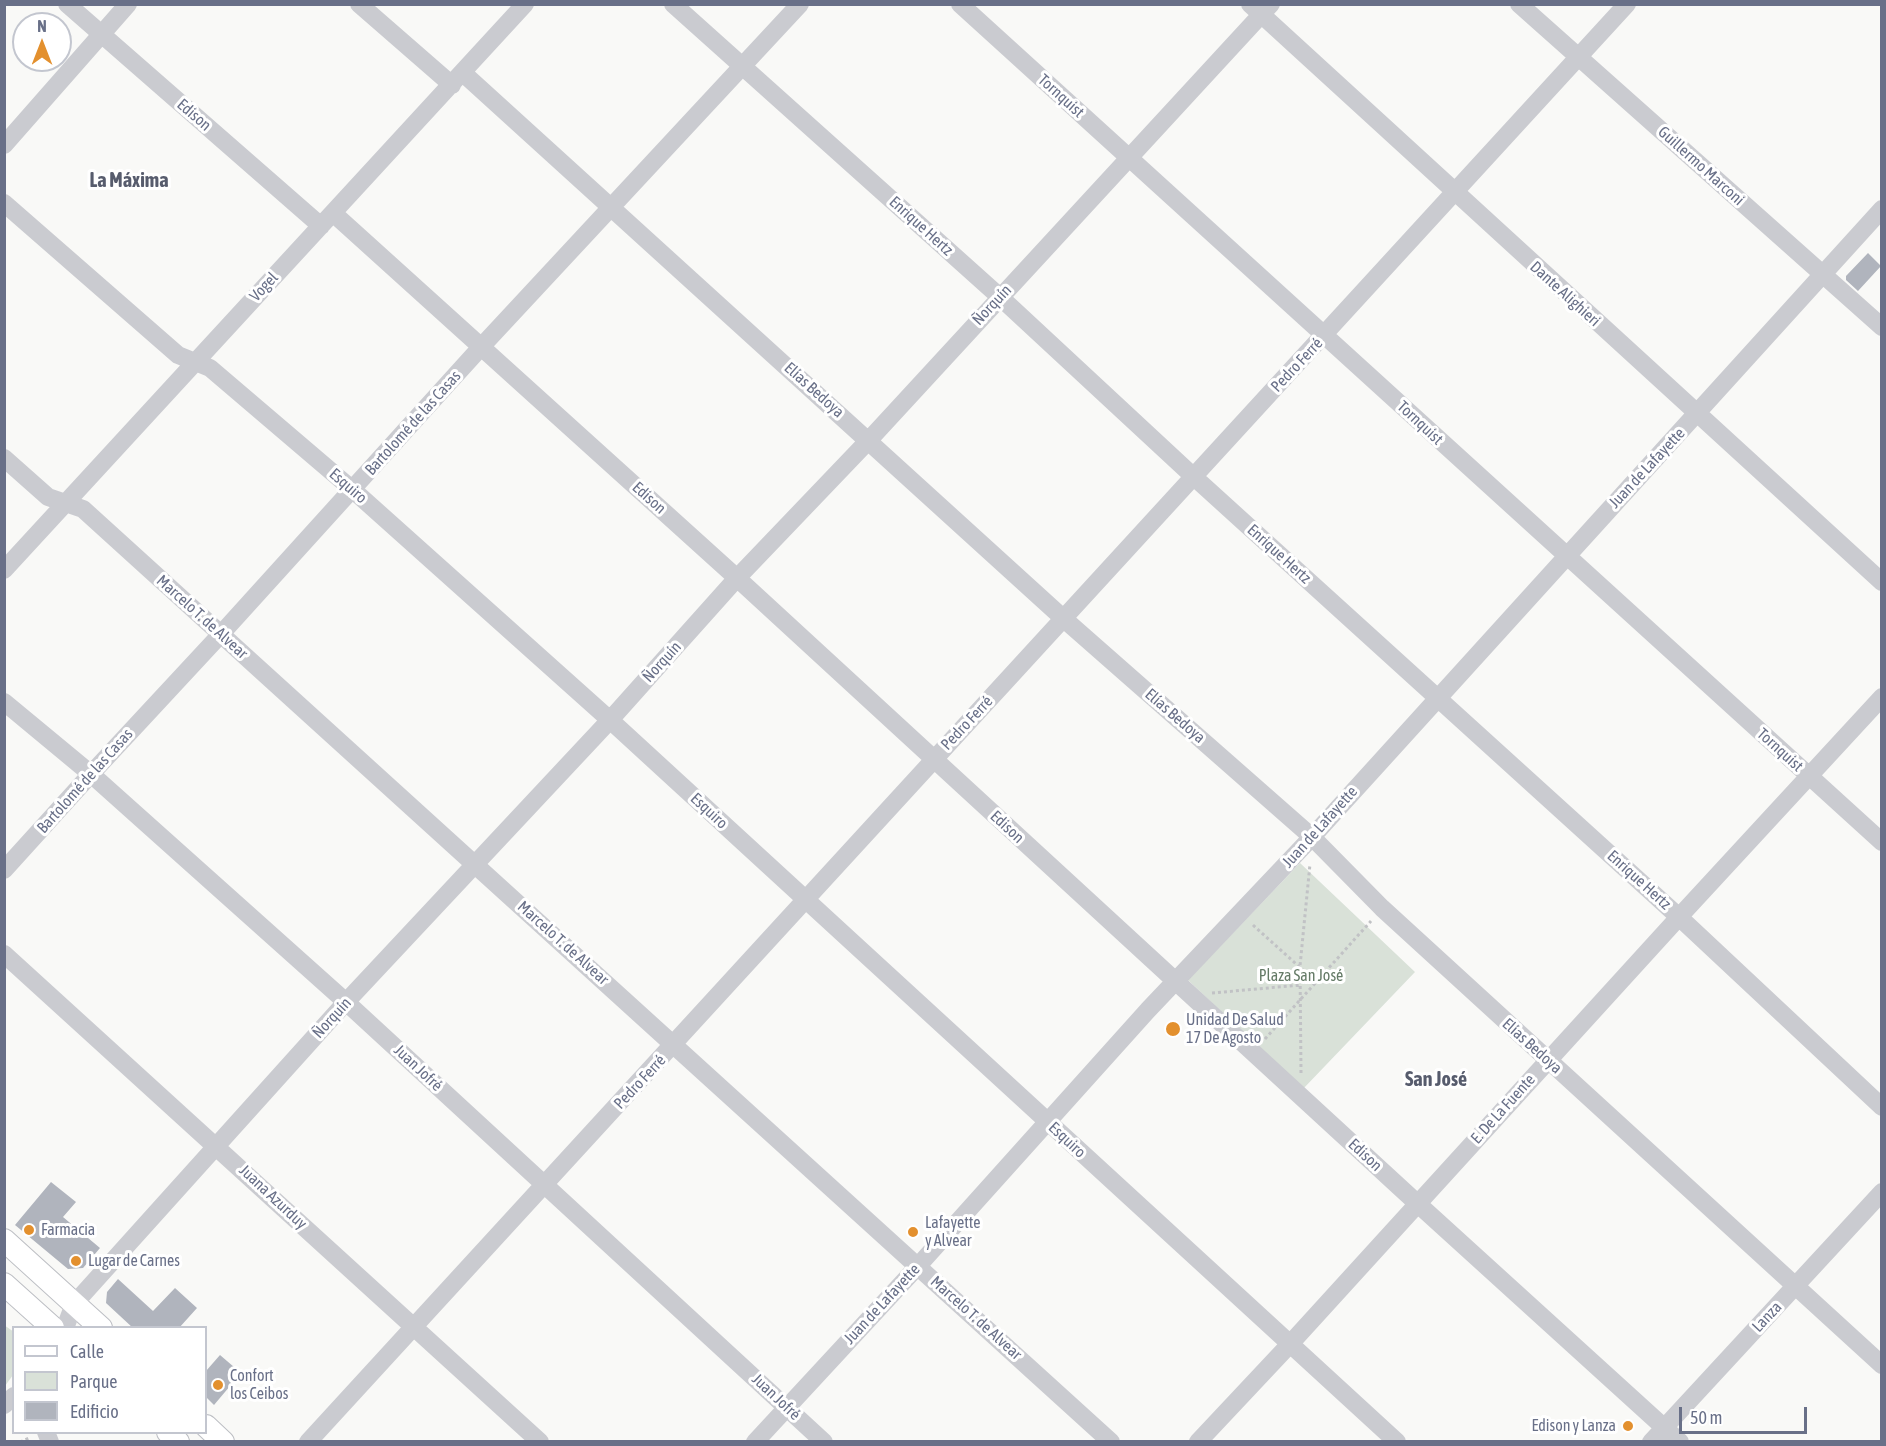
<!DOCTYPE html>
<meta charset="utf-8">
<style>
body{margin:0}
#map{position:relative;width:1886px;height:1446px;overflow:hidden;background:#f9f9f7;font-family:"Asap Condensed",sans-serif}
canvas{display:block}
.frame{position:absolute;inset:0;border:6px solid #697088;pointer-events:none}
.legend{position:absolute;left:12px;top:1326px;width:195px;height:108px;box-sizing:border-box;background:#fff;border:2px solid #c3c6cf;margin:0;padding:8px 10px;list-style:none;font-size:18px;color:#697088}
.legend li{display:flex;align-items:center;gap:12px;height:30px}
.legend b{width:30px;border:2px solid #c3c6cf}
.north{position:absolute;left:12px;top:12px;width:60px;height:60px;box-sizing:border-box;background:#fff;border:2px solid #c3c6cf;border-radius:50%;rotate:0deg;font-size:16px;font-weight:700;line-height:24px;text-align:center;color:#697088}
.north::after{content:'';display:block;margin:auto;width:21px;height:27px;background:#e3902e;clip-path:polygon(50% 0,100% 100%,50% 72%,0 100%)}
.scale{position:absolute;left:1679px;top:1407px;width:128px;height:27px;box-sizing:border-box;border:3px solid #697088;border-top:0;padding-left:8px;font-size:18px;line-height:21px;white-space:nowrap;color:#697088;-webkit-text-stroke:4px #fff;paint-order:stroke}
</style>
<div id="map">
<canvas width="1886" height="1446"></canvas>
<div class="frame"></div>
<ul class="legend">
<li><b style="height:8px;background:#fff"></b>Calle</li>
<li><b style="height:16px;background:#d9e1d8"></b>Parque</li>
<li><b style="height:16px;background:#b0b4bd"></b>Edificio</li>
</ul>
<div class="north">N</div>
<div class="scale">50 m</div>
</div>
<script>
const ctx = document.querySelector('canvas').getContext('2d');
ctx.lineJoin = 'round';
function paint(path, color) { ctx.fillStyle = color; ctx.fill(path, 'evenodd'); }
const toPath = rows => new Path2D(rows.map(r => 'M' + r).join(''));
function strokePath(path, color, width, dash) { ctx.strokeStyle = color; ctx.lineWidth = width; ctx.lineCap = dash ? 'butt' : 'round'; ctx.setLineDash(dash || []); ctx.stroke(path); }
function label(font, color, halo, rows, align = 'center') {
  ctx.font = font + ' "Asap Condensed",sans-serif'; ctx.lineWidth = 6; ctx.setLineDash([]); ctx.textBaseline = 'middle'; ctx.strokeStyle = halo; ctx.fillStyle = color; for (const [text, x, y, turn = 0] of rows) {
    ctx.save(); ctx.translate(x, y); ctx.rotate((+turn || 0) * Math.PI / 180); ctx.textAlign = isNaN(turn) ? turn : align; if (halo) ctx.strokeText(text, 0, 0); ctx.fillText(text, 0, 0); ctx.restore();
  }
}
const green = toPath([
 [1300,863,1415,972,1303,1089,1188,980],
 [4,1325,14,1332,13,1375,5,1386]
]);
const building = toPath([
 [1868,253,1881,266,1858,291,1846,280,1846,276],
 [51,1182,76,1202,63,1217,100,1248,83,1268,68,1269,15,1225],
 [118,1279,153,1311,175,1288,197,1308,179,1328,133,1328,106,1303,107,1292],
 [220,1355,241,1373,214,1405,206,1397,206,1371]
]);
const path = toPath([
 [1253,925,1316,982],
 [1212,993,1301,985],
 [1265,1039,1371,921],
 [1301,1073,1300,966,1310,864],
 [20,1442,29,1438]
]);
const minor = toPath([
 [67,4,321,226],
 [359,4,452,85],
 [673,4,1000,297,1194,477,1679,917,1882,1107],
 [960,4,1882,842],
 [1250,4,1882,582],
 [1519,4,1882,327],
 [463,73,1064,619,1312,837,1382,908,1882,1365],
 [4,145,128,4],
 [4,203,178,355,210,368,353,490,610,720,1397,1442],
 [333,213,737,578,1418,1204,1680,1442],
 [4,458,48,497,83,509,1111,1442],
 [4,570,525,4],
 [4,702,91,774,346,1002,824,1442],
 [4,870,91,774,221,634,481,347,800,4],
 [4,954,540,1442],
 [65,1328,74,1304,346,1002,610,720,737,578,869,440,1271,4],
 [4,1405,14,1396],
 [46,1432,50,1442],
 [308,1442,1627,4],
 [755,1442,918,1266,1148,1010,1312,837,1882,209],
 [1198,1442,1290,1344,1679,917,1882,697],
 [1651,1442,1882,1192]
]);
const major = toPath([
 [4,1240,101,1328],
 [4,1284,53,1328],
 [206,1426,223,1442],
 [168,1432,178,1442]
]);
const markers = [
 [1173,1029,8,"#e3902e"],
 [29,1230,6,"#e3902e"],
 [913,1232,6,"#e3902e"],
 [76,1261,6,"#e3902e"],
 [218,1385,6,"#e3902e"],
 [1628,1426,6,"#e3902e"]
];
const streetNames = [
 ["Tornquist",1061,96,42],
 ["Edison",194,115,41],
 ["Guillermo Marconi",1701,166,42],
 ["Enrique Hertz",921,226,42],
 ["Vogel",264,287,-47],
 ["Dante Alighieri",1565,294,42],
 ["Ñorquín",992,305,-47],
 ["Pedro Ferré",1297,365,-47],
 ["Elías Bedoya",814,390,42],
 ["Bartolomé de las Casas",413,423,-48],
 ["Tornquist",1420,423,43],
 ["Juan de Lafayette",1647,468,-47],
 ["Esquiro",348,486,41],
 ["Edison",649,498,42],
 ["Enrique Hertz",1279,554,42],
 ["Marcelo T. de Alvear",202,617,42],
 ["Ñorquín",662,662,-48],
 ["Elías Bedoya",1175,716,41],
 ["Pedro Ferré",967,723,-47],
 ["Tornquist",1780,750,42],
 ["Bartolomé de las Casas",85,781,-48],
 ["Esquiro",709,811,43],
 ["Edison",1007,827,43],
 ["Juan de Lafayette",1320,827,-48],
 ["Enrique Hertz",1639,880,42],
 ["Marcelo T. de Alvear",563,943,42],
 ["Ñorquín",332,1018,-48],
 ["Elías Bedoya",1532,1046,42],
 ["Juan Jofré",418,1068,43],
 ["Pedro Ferré",640,1082,-47],
 ["E. De La Fuente",1503,1109,-48],
 ["Esquiro",1067,1140,43],
 ["Edison",1365,1155,43],
 ["Juana Azurduy",273,1197,43],
 ["Juan de Lafayette",882,1304,-47],
 ["Lanza",1767,1317,-47],
 ["Marcelo T. de Alvear",976,1318,42],
 ["Juan Jofré",776,1397,43]
];
const parkNames = [
 ["Plaza San José",1301,976]
];
const poiNames = [
 ["Unidad De Salud",1186,1020],
 ["17 De Agosto",1186,1038],
 ["Lafayette",925,1223],
 ["y Alvear",925,1241],
 ["Farmacia",41,1230],
 ["Lugar de Carnes",88,1261],
 ["Confort",230,1376],
 ["los Ceibos",230,1394],
 ["Edison y Lanza",1616,1426,"right"]
];
const quarterNames = [
 ["La Máxima",129,181],
 ["San José",1436,1080]
];
paint(green, '#d9e1d8');
paint(building, '#b0b4bd');
strokePath(major, '#bcbec3', 24);
strokePath(path, '#c1c2c5', 3, [3, 3]);
strokePath(minor, '#cacbd0', 18);
strokePath(major, '#fff', 22);
for (const [x, y, r, color] of markers) { const dot = new Path2D(); dot.arc(x, y, r, 0, 2 * Math.PI); ctx.fillStyle = color; ctx.fill(dot); strokePath(dot, '#fff', 2); }
label('16px', '#697088', '#fff', streetNames);
label('16px', '#647a66', '#fff', parkNames);
label('16px', '#697088', '#fff', poiNames, 'left');
label('bold 20px', '#575c6d', '#fff', quarterNames);
</script>
